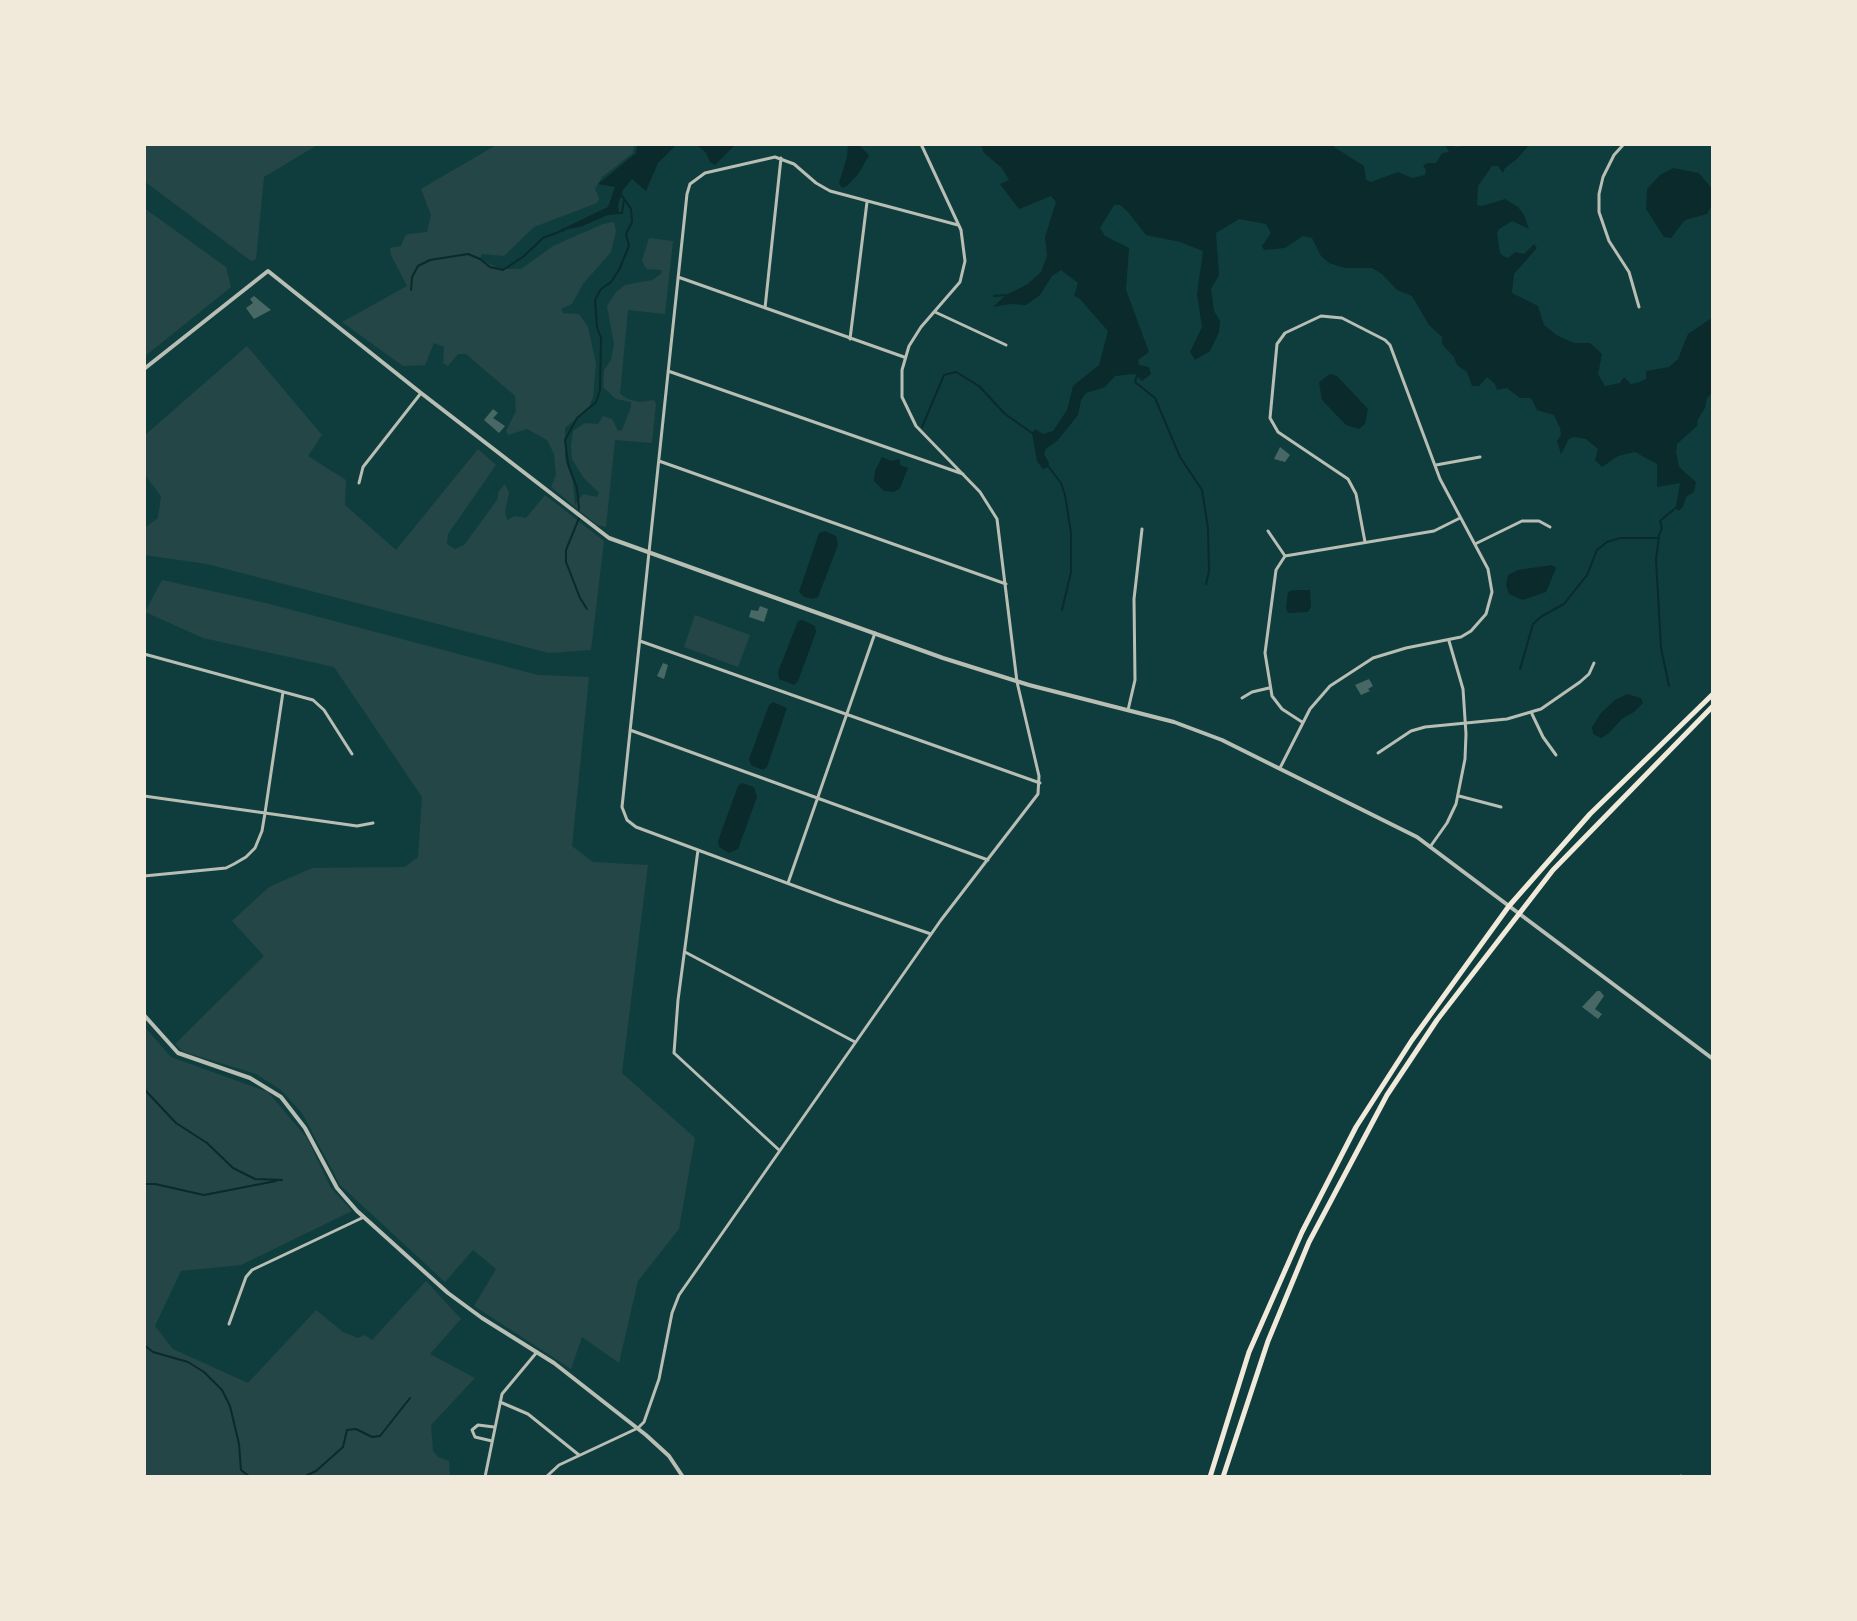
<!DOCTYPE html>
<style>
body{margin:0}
#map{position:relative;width:1857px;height:1621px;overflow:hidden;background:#0f3d3e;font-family:"PT Sans",sans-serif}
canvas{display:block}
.frame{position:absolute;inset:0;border:146px solid #f1e9da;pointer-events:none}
</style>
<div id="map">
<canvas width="1857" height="1621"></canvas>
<div class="frame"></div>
</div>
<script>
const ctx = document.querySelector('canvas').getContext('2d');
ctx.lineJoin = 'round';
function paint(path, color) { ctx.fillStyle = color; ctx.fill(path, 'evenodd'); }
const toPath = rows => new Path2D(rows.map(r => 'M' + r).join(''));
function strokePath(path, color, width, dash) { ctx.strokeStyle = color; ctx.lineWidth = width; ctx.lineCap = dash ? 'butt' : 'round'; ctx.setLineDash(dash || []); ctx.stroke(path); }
const green = toPath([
 [144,144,319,144,264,177,256,259,251,261,144,181],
 [498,144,634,144,633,153,602,177,595,189,599,198,597,203,534,227,504,256,482,254,480,259,500,269,521,269,553,246,603,224,614,222,616,231,611,252,583,284,572,304,561,309,563,313,579,314,588,327,596,364,593,397,589,408,565,428,565,458,573,482,575,505,583,494,597,497,599,493,583,477,572,459,571,446,573,431,585,423,598,424,603,416,612,419,618,431,622,430,631,407,631,402,616,399,603,387,604,370,611,360,614,344,607,306,616,292,625,285,652,280,661,274,662,270,647,269,644,265,642,260,649,238,673,241,665,314,628,310,620,394,628,399,639,402,654,400,656,404,652,443,615,440,606,527,597,525,551,487,556,475,554,454,547,440,527,429,508,435,506,431,516,411,515,396,466,354,458,354,448,366,443,363,444,347,434,343,425,365,403,366,342,322,407,286,391,255,390,248,401,246,405,236,408,234,427,232,431,215,421,189],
 [144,208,226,267,231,287,144,357],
 [247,346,322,435,308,456,346,480,345,505,396,550,478,449,496,465,448,534,447,544,455,549,464,545,497,500,499,491,505,484,509,493,505,511,507,520,515,516,526,518,545,495,604,541,591,650,549,653,207,564,144,555,144,528,158,518,161,496,144,474,144,436],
 [162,580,266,603,538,675,589,677,572,846,593,862,648,865,622,1073,695,1138,679,1229,638,1281,619,1363,582,1337,571,1369,474,1306,496,1269,473,1250,445,1282,340,1185,302,1113,281,1090,256,1074,184,1052,175,1044,264,956,232,921,269,887,312,868,405,867,418,857,422,797,334,667,203,638,145,612],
 [695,615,750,635,738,667,684,647],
 [144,1026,171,1057,268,1092,307,1138,331,1188,352,1211,241,1265,181,1271,155,1326,173,1349,248,1383,316,1310,343,1332,358,1338,365,1335,372,1340,426,1281,461,1319,430,1354,475,1378,431,1425,433,1451,438,1457,449,1461,450,1477,144,1477]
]);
const water = toPath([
 [637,144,677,144,658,163,646,191,632,179,623,190,618,205,619,214,608,215,580,227,558,231,608,207,615,187,598,184,636,153],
 [696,144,736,144,715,165,710,162,706,153],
 [848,144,858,144,869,155,859,173,847,186,842,188,839,183,847,157],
 [981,144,1334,144,1334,147,1364,166,1366,180,1371,182,1398,172,1412,178,1425,175,1426,170,1423,166,1427,163,1436,163,1442,153,1449,152,1445,144,1458,147,1465,144,1530,144,1517,159,1505,168,1503,173,1498,166,1492,166,1478,186,1477,205,1482,206,1505,199,1518,207,1524,215,1529,229,1512,221,1499,229,1497,234,1500,253,1503,256,1508,258,1515,252,1524,254,1534,244,1537,248,1514,274,1512,293,1538,306,1544,325,1558,336,1574,343,1590,343,1602,354,1598,374,1605,386,1620,383,1624,377,1631,384,1637,383,1646,379,1646,371,1669,367,1678,359,1688,334,1713,317,1713,392,1707,398,1705,408,1698,419,1697,426,1677,444,1676,452,1679,467,1696,482,1694,492,1686,497,1683,507,1678,511,1676,507,1680,483,1657,487,1657,464,1635,452,1618,456,1602,467,1595,460,1598,449,1586,439,1574,437,1569,439,1561,454,1557,441,1561,435,1560,428,1554,415,1537,410,1531,398,1520,398,1507,388,1497,390,1495,384,1487,377,1479,386,1472,386,1467,372,1457,365,1454,357,1442,344,1442,337,1429,325,1412,296,1397,290,1382,274,1372,268,1345,268,1329,263,1321,256,1312,238,1303,236,1285,248,1264,250,1262,246,1271,233,1266,224,1239,219,1216,233,1219,275,1211,289,1214,311,1220,321,1219,332,1210,351,1195,360,1190,352,1202,327,1197,294,1203,251,1180,242,1146,235,1128,212,1120,205,1114,205,1100,228,1105,236,1129,248,1126,290,1149,352,1138,360,1139,365,1149,367,1151,374,1142,381,1135,374,1115,376,1105,387,1086,393,1081,400,1078,415,1058,440,1046,449,1044,454,1049,463,1048,467,1043,469,1037,461,1032,433,1035,429,1043,434,1053,431,1067,410,1073,386,1099,365,1108,331,1079,298,1074,296,1078,283,1061,270,1052,276,1040,295,1026,305,1010,304,993,307,1006,295,1028,284,1041,272,1047,256,1045,237,1056,202,1051,196,1019,209,1000,184,1009,180,1002,168,984,153],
 [1673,168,1699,173,1712,189,1713,203,1707,214,1685,220,1671,238,1664,237,1646,209,1647,189,1660,175],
 [1330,374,1337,376,1368,409,1365,424,1359,429,1346,425,1322,400,1319,382],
 [882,457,891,461,900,459,900,465,908,468,900,488,894,492,884,491,874,481,875,471],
 [825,531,836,536,838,545,818,597,813,599,804,597,799,592,819,533],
 [1552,565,1556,568,1546,592,1523,600,1509,594,1506,585,1508,575,1518,570],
 [1293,590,1310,590,1311,607,1308,612,1288,613,1286,608,1288,592],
 [802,620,815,626,816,632,798,681,794,685,779,679,778,672,798,621],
 [1627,694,1641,698,1643,703,1634,712,1623,718,1608,734,1601,738,1593,734,1592,727,1601,713,1615,700],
 [773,702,787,708,767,767,763,770,751,765,749,759,769,705],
 [742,783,754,787,757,797,738,849,729,853,719,847,718,841,738,786]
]);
const stream = toPath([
 [620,213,622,213,624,199,621,194],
 [411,290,412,277,418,266,430,260,468,254,480,259,490,267,503,270,524,256,543,238,564,230],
 [994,296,1005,295],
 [1137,375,1135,382,1155,398,1180,457,1202,490,1208,528,1209,571,1206,584],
 [922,427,944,375,956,372,979,386,1005,414,1032,433],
 [1048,466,1061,483,1065,495,1071,533,1071,572,1062,610],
 [579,509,577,488,568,464,565,440,577,418,596,402,600,390,601,338,597,327,595,300,601,289,611,282,619,270,629,246,626,234,632,222,631,209,625,200],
 [579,518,566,550,566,562,580,598,587,609],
 [1659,537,1656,559,1661,648,1669,686],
 [1520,669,1533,624,1542,616,1564,604,1587,575,1597,550,1607,542,1620,538,1658,538,1662,528,1660,521,1678,506],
 [144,1089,176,1123,207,1143,233,1168,255,1179,282,1180],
 [144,1184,155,1184,204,1195,276,1181],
 [144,1345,153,1352,188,1362,204,1372,222,1390,230,1406,239,1444,241,1470,250,1477],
 [303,1477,316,1471,343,1447,347,1430,356,1429,372,1437,380,1436,410,1398]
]);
const building = toPath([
 [254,296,271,310,254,319,246,308,253,303,250,299],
 [493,409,498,413,493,418,505,426,499,433,484,420],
 [1280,447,1290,455,1285,462,1274,459],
 [760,606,768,609,764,622,749,617,751,610,758,611],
 [663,663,668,665,664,679,657,676],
 [1369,679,1373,686,1368,689,1370,691,1361,695,1355,685],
 [1597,991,1600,991,1604,996,1595,1009,1602,1014,1598,1019,1582,1007]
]);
const minor = toPath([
 [1624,144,1614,155,1603,177,1599,194,1599,212,1609,241,1629,272,1639,307],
 [678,277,904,357],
 [765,308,781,158],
 [935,312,1006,345],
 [850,339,867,202],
 [668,371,963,474],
 [659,461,1006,584],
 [1436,465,1480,457],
 [359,483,363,467,421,393],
 [1268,531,1285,556],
 [1475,544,1522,521,1539,521,1550,527],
 [640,641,1040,783],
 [144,654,313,700,324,710,352,754],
 [283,692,265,813,357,826,373,823],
 [1242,698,1252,692,1269,688],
 [1128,710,1135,680,1134,599,1142,529],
 [1532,714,1543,737,1556,755],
 [1302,722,1282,709,1272,696,1265,653,1276,570,1285,556,1434,531,1460,518],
 [630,730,988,860],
 [1378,753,1411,731,1425,727,1507,719,1541,709,1580,682,1589,674,1594,663],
 [1280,768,1310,709,1330,686,1373,658,1406,648,1461,637,1471,631,1486,614,1492,592,1488,569,1440,479,1390,345,1385,340,1342,318,1321,316,1285,333,1277,344,1270,418,1278,432,1348,479,1356,494,1365,542],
 [144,796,265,813,262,831,255,848,246,857,234,864,226,868,144,876],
 [1459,796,1501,807],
 [1430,847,1447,823,1456,804,1465,759,1466,734,1463,689,1449,641],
 [698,850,678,1000,674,1053,779,1150],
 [788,883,875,633],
 [931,934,838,902,636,827,627,820,622,807,687,194,690,184,705,173,775,157,794,164,816,183,830,191,958,225],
 [685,952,855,1042],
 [229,1324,246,1277,252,1270,364,1217],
 [500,1402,528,1414,579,1455],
 [492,1441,475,1437,472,1430,478,1425,494,1427],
 [1681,1476,1681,1477],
 [485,1477,502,1394,537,1352],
 [546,1477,559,1465,638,1428,644,1422,659,1379,672,1313,679,1295,941,920,1038,794,1039,776,1017,682,997,519,980,492,916,426,902,397,902,370,909,346,921,327,960,282,965,261,961,230,921,144]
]);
const tertiary = toPath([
 [144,369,268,271,421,393,609,538,943,658,1029,685,1174,722,1222,740,1417,837,1713,1059],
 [144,1015,178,1053,250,1078,281,1097,305,1128,337,1188,357,1211,448,1293,482,1318,554,1363,646,1435,669,1456,683,1477]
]);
const primary = toPath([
 [1210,1477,1249,1352,1302,1232,1356,1127,1412,1040,1509,906,1590,814,1713,694],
 [1223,1477,1268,1341,1309,1242,1387,1095,1437,1020,1553,870,1713,706]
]);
paint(green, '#244646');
paint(water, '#0a2a2b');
strokePath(stream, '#0a2a2b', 2);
paint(building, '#486865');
strokePath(minor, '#b8beb3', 3);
strokePath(tertiary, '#b8beb3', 4);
strokePath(primary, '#f1e9da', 5);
</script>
